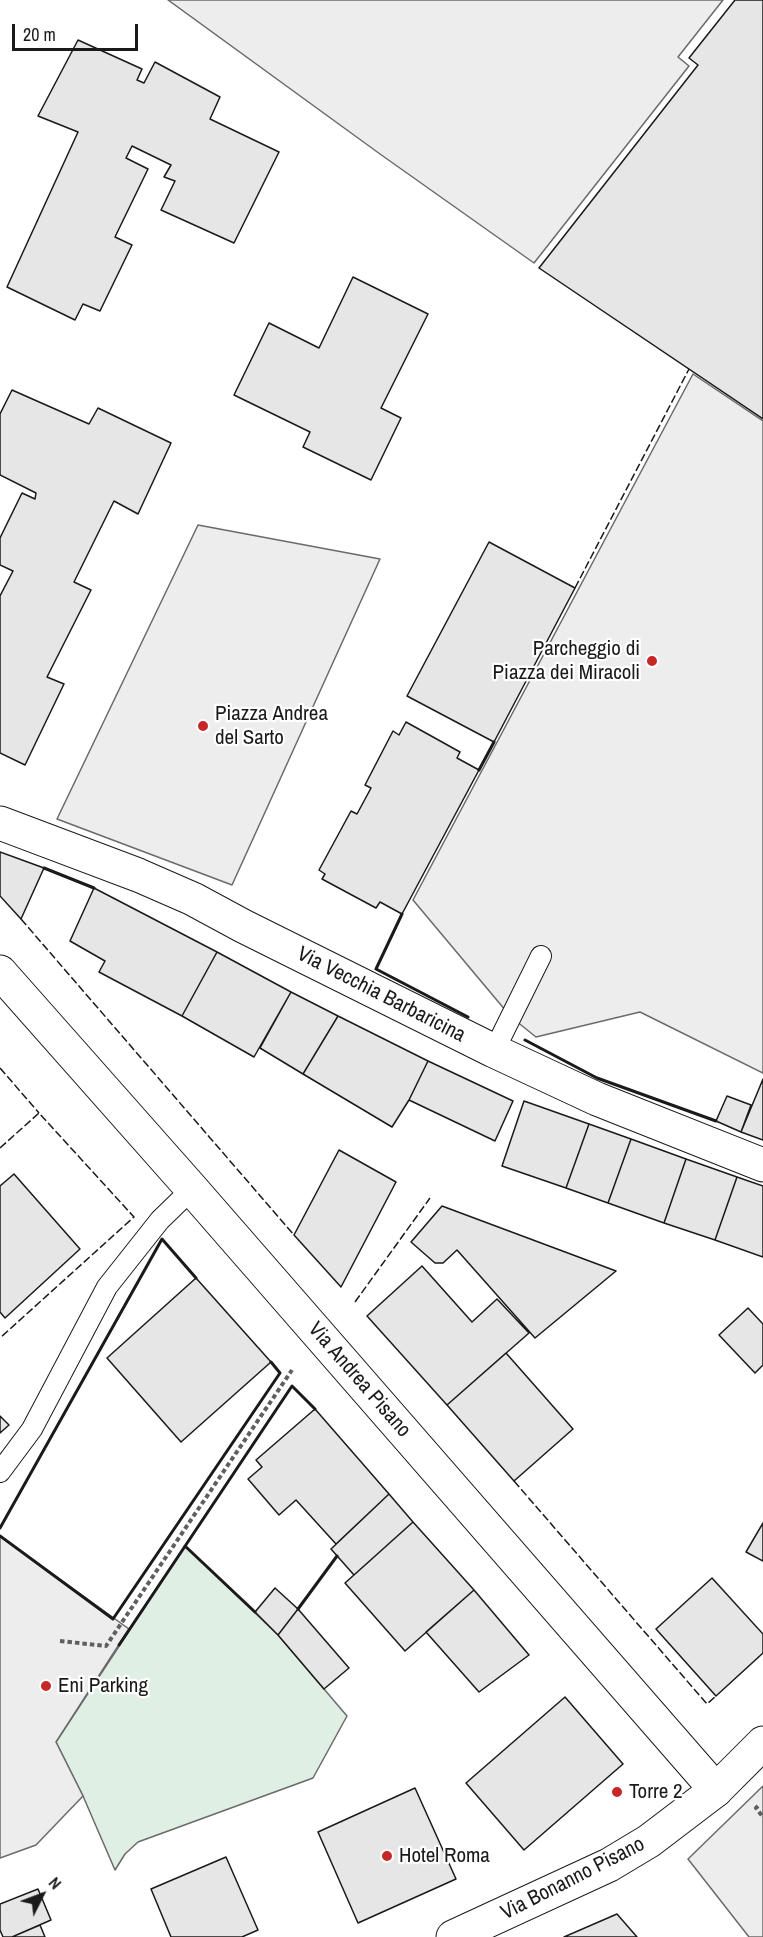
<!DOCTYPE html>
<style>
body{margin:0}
#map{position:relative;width:763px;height:1937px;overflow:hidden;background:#fff;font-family:"Archivo Narrow",sans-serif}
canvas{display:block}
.north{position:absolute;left:12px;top:1865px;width:60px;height:60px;-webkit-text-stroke:4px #fff;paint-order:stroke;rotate:48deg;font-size:16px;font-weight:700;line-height:24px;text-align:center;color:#1a1a1a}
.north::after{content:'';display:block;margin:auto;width:21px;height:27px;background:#1a1a1a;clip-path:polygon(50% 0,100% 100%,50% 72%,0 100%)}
.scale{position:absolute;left:12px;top:24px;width:126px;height:27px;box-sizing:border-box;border:3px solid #1a1a1a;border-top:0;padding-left:8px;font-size:18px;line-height:21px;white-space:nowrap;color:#1a1a1a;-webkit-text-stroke:4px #fff;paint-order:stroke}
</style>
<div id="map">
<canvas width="763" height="1937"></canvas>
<div class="north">N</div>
<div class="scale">20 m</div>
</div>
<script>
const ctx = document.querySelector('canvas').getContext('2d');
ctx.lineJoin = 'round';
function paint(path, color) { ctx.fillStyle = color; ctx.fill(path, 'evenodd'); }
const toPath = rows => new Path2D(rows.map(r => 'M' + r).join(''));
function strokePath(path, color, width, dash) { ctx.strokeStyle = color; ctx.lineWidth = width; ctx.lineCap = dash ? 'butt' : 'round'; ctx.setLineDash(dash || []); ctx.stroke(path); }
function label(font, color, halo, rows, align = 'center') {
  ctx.font = font + ' "Archivo Narrow",sans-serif'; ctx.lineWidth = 4.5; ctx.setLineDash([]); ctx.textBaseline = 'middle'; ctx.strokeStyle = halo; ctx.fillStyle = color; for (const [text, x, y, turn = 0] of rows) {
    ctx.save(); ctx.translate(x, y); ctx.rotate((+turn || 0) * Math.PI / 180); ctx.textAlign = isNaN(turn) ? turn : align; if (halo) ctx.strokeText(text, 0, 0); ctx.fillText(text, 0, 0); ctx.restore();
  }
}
const green = toPath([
 [185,1546,278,1635,347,1716,313,1778,138,1842,125,1854,115,1870,83,1796,56,1742,185,1546]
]);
const parking = toPath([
 [168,0,723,0,678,57,689,66,534,263,380,154,168,0],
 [693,374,763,421,763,1073,640,1012,536,1037,511,1017,413,900,693,374],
 [198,525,380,559,232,885,57,819,198,525],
 [0,1536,129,1629,56,1742,83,1796,36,1845,0,1858,0,1536],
 [763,1786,763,1937,749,1937,688,1859,763,1786]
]);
const building = toPath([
 [735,0,763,0,763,419,539,268,698,65,689,58,735,0],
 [78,40,142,69,137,80,144,83,155,62,220,97,210,119,279,152,234,243,161,210,175,181,164,177,171,165,132,146,126,158,148,169,115,237,132,245,100,311,83,304,75,320,7,287,78,132,38,116,78,40],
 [353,277,428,314,381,408,401,418,371,480,303,447,310,432,234,395,269,323,319,348,353,277],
 [12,390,89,424,98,408,171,443,138,514,114,501,74,582,91,590,47,677,64,684,25,765,0,753,0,596,13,571,0,565,0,538,22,493,35,499,36,493,0,475,0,414,12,390],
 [489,542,575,588,494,742,407,696,489,542],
 [406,722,460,752,457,758,479,770,402,914,380,902,376,908,322,879,325,874,319,870,351,811,357,814,371,788,365,785,393,731,399,735,406,722],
 [0,852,44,868,21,919,0,896,0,852],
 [94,888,217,952,182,1016,99,972,105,961,70,941,94,888],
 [217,952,291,992,254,1057,182,1016,217,952],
 [291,992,338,1016,303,1074,260,1048,291,992],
 [338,1016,428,1061,409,1100,392,1127,303,1074,338,1016],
 [428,1061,513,1101,495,1141,409,1100,428,1061],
 [763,1079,763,1140,741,1132,763,1079],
 [727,1096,751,1105,741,1132,716,1121,727,1096],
 [524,1101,589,1124,566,1188,502,1166,524,1101],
 [589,1124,631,1139,608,1203,566,1188,589,1124],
 [631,1139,686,1159,664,1223,608,1203,631,1139],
 [339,1150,396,1182,341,1287,294,1235,339,1150],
 [686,1159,737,1177,715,1240,664,1223,686,1159],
 [14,1174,80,1249,5,1318,0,1312,0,1186,14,1174],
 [737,1177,763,1186,763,1257,715,1240,737,1177],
 [442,1206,616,1271,535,1338,457,1250,443,1263,435,1263,411,1242,442,1206],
 [422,1266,472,1322,497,1299,529,1333,447,1405,367,1316,422,1266],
 [196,1278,271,1362,181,1442,107,1358,196,1278],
 [748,1308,763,1324,763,1365,755,1373,719,1335,748,1308],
 [506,1353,573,1429,514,1481,447,1405,506,1353],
 [315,1409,389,1494,336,1544,296,1500,279,1515,248,1479,262,1467,256,1460,315,1409],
 [0,1416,9,1425,0,1433,0,1416],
 [389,1494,413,1522,354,1575,331,1549,389,1494],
 [413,1522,474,1590,405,1651,345,1583,413,1522],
 [763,1523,763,1561,746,1552,763,1523],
 [712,1578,763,1634,763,1653,716,1696,656,1629,712,1578],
 [275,1588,298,1609,278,1635,255,1612,275,1588],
 [474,1590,529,1655,479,1692,426,1632,474,1590],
 [298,1609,349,1668,324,1689,278,1635,298,1609],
 [565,1697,623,1764,524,1850,466,1783,565,1697],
 [415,1788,456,1879,358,1923,318,1832,415,1788],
 [226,1857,258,1930,242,1937,171,1937,151,1889,226,1857],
 [38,1889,51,1920,12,1937,3,1937,0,1930,0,1904,38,1889],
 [617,1914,637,1937,564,1937,617,1914],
 [40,1925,45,1937,12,1937,40,1925]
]);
const path = toPath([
 [60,1641,106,1646,292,1370],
 [758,1806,756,1808,763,1817]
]);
const lane = toPath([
 [494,1051,541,956],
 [0,1472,32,1429,107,1287,160,1220,192,1189]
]);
const street = toPath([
 [0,823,138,875,193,899,243,926,494,1051,597,1099,763,1165],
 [0,972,192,1189,716,1790]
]);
const secondary = toPath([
 [453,1937,609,1865,649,1841,716,1790,763,1743]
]);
const fence = toPath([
 [575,588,689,369],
 [21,919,294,1235],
 [0,1068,39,1113],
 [0,1148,39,1113,134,1217,0,1338],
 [355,1302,430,1198],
 [514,1481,707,1704,716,1696]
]);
const wall = toPath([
 [479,770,494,742],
 [44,868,94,888],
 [402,914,376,969,468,1017],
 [525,1040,597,1078,716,1121],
 [0,1528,162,1239,196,1278],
 [0,1536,113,1619,280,1373,271,1362],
 [185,1546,255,1612],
 [298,1609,337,1556],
 [119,1645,292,1386,315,1409]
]);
const markers = [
 [652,661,6,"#c62828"],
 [203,726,6,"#c62828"],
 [46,1686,6,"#c62828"],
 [617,1792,6,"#c62828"],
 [387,1856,6,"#c62828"]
];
const poiNames = [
 ["Parcheggio di",640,649,"right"],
 ["Piazza dei Miracoli",640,673,"right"],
 ["Piazza Andrea",215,714],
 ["del Sarto",215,738],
 ["Eni Parking",58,1686],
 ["Torre 2",629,1792],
 ["Hotel Roma",399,1856]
];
const streetNames = [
 ["Via Vecchia Barbaricina",381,995,27],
 ["Via Andrea Pisano",359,1380,49],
 ["Via Bonanno Pisano",573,1879,-27]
];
paint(green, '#e0efe3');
strokePath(green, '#6a6a6a', 1.5);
paint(parking, '#ededed');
strokePath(parking, '#6a6a6a', 1.5);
paint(building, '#e6e6e6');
strokePath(building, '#1a1a1a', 1.5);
strokePath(lane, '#1a1a1a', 22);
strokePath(street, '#1a1a1a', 35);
strokePath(secondary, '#1a1a1a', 35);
strokePath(path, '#5f5f5f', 4, [4.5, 3]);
strokePath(lane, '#fff', 20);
strokePath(street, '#fff', 33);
strokePath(secondary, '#fff', 33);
strokePath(fence, '#1a1a1a', 1.5, [8, 3]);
strokePath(wall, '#1a1a1a', 3);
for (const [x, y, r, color] of markers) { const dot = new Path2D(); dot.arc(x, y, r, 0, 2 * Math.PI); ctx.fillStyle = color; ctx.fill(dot); strokePath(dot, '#fff', 2); }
label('21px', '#1a1a1a', '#fff', poiNames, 'left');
label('21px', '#1a1a1a', '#fff', streetNames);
</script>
